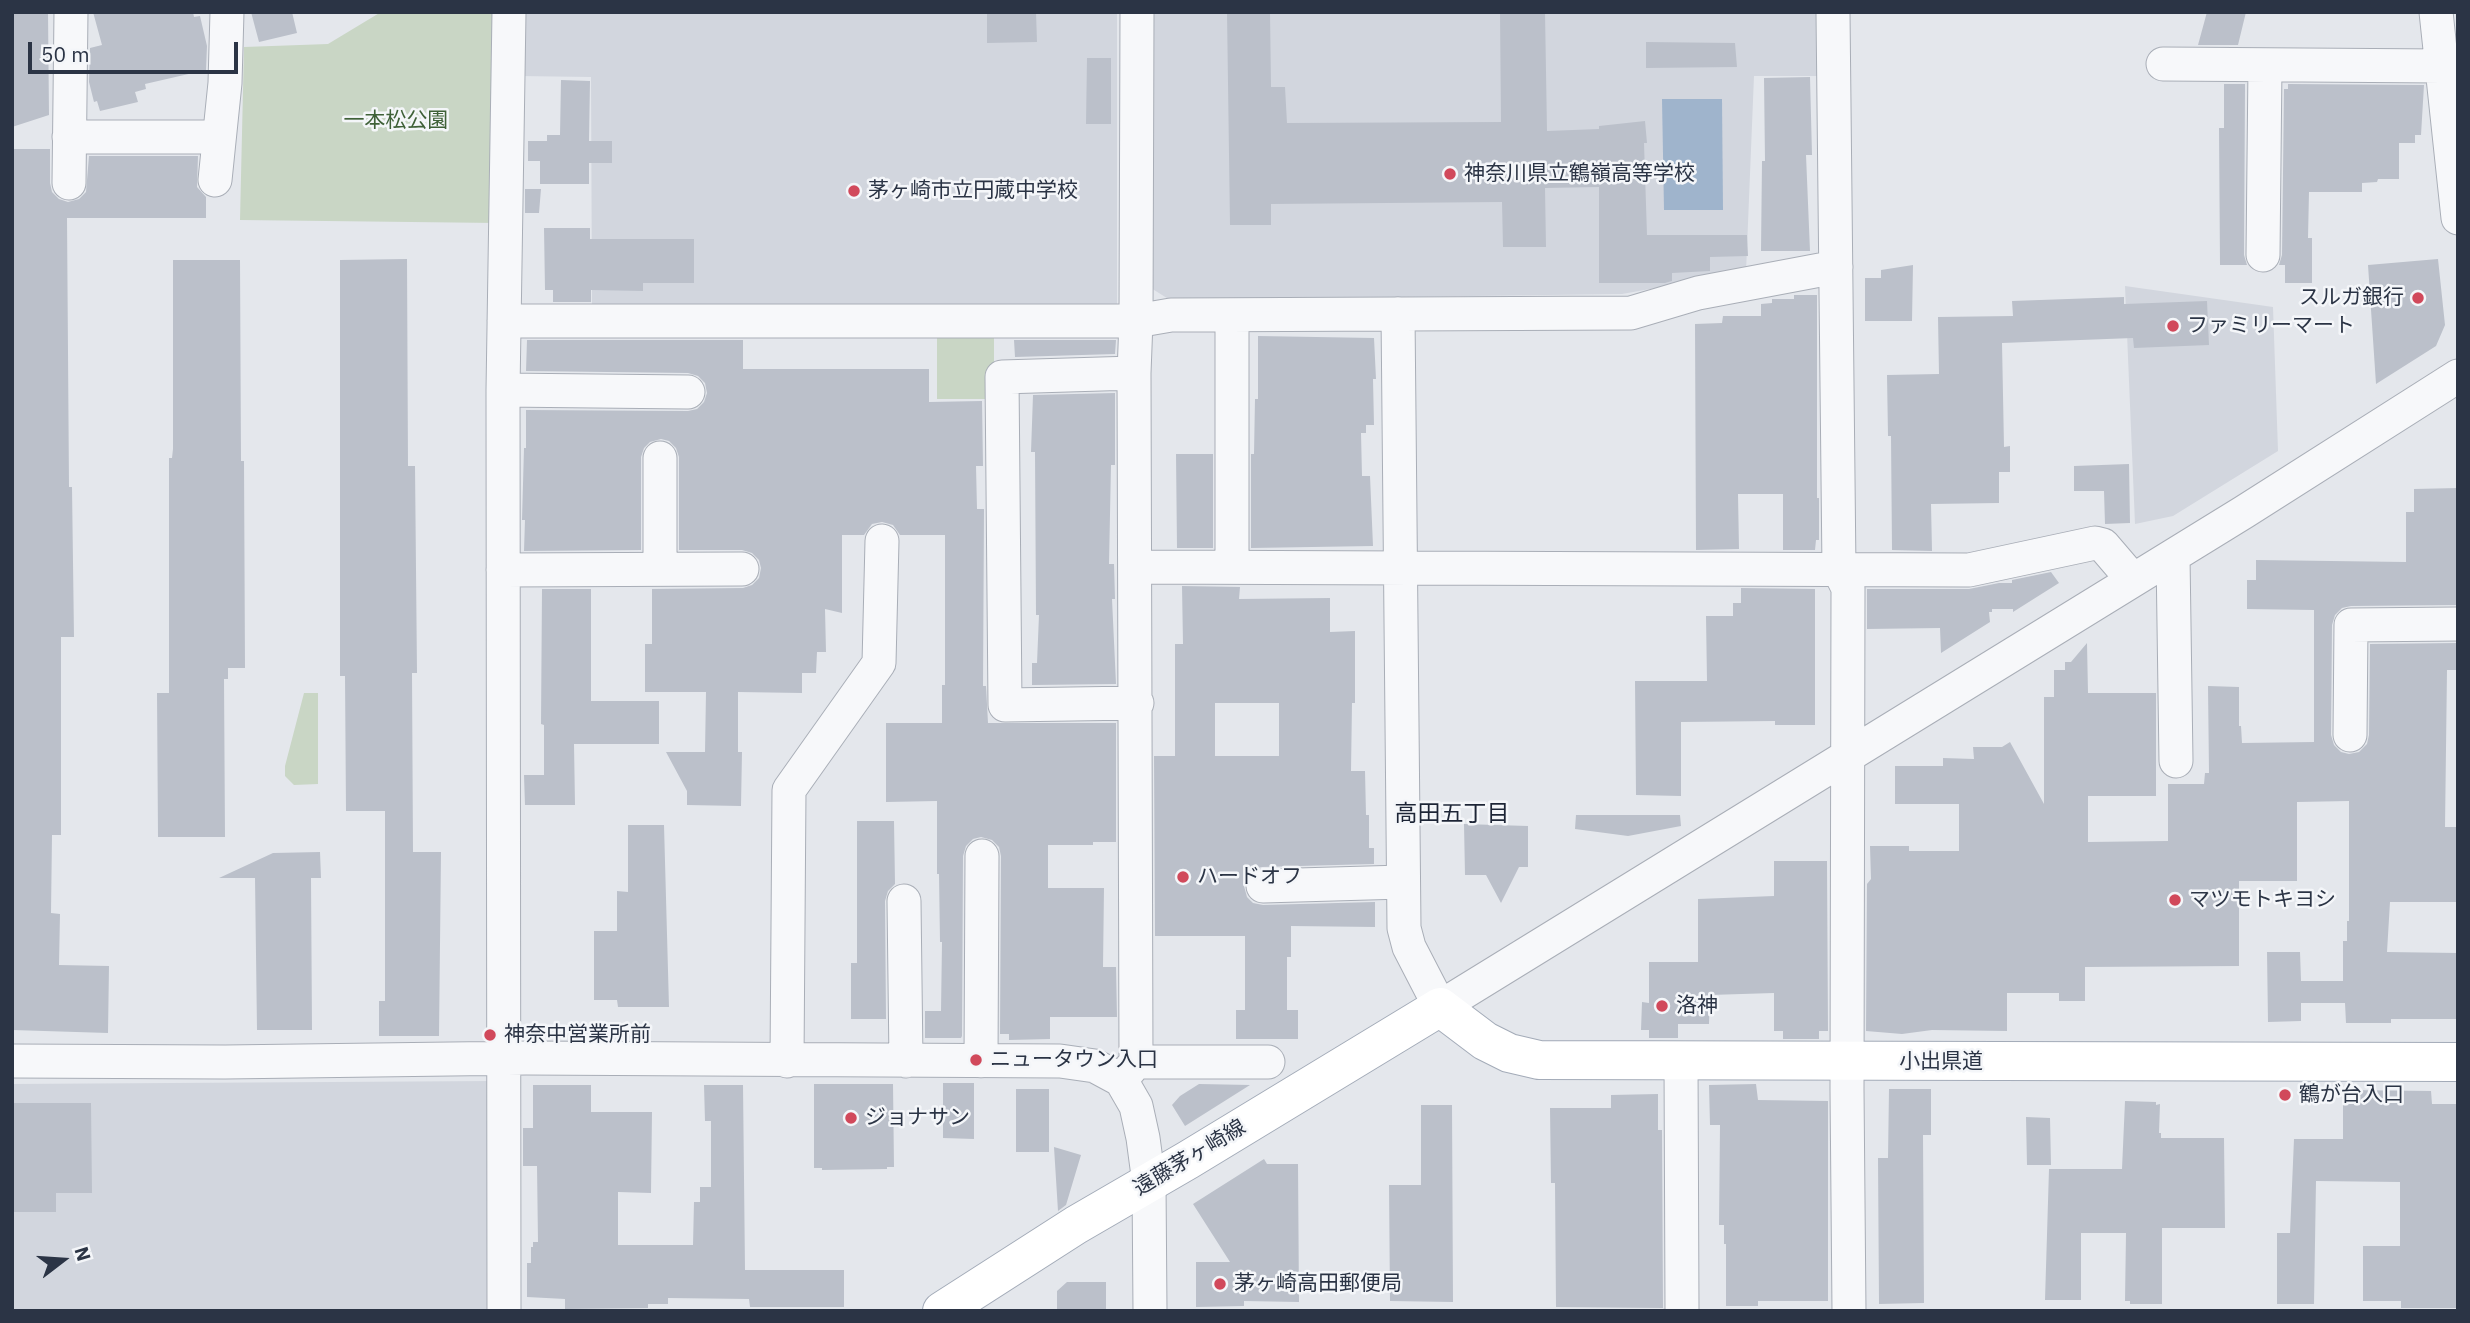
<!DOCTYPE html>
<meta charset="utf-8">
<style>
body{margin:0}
#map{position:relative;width:2470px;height:1323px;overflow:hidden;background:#e4e7ec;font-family:"IBM Plex Sans",sans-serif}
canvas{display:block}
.frame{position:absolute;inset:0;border:14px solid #2b3445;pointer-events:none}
.north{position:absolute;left:28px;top:1225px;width:70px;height:70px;-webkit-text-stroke:5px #f4f6f9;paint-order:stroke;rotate:73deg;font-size:19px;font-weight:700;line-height:28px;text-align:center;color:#2b3445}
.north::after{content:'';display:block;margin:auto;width:24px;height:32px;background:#2b3445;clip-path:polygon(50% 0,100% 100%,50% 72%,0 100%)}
.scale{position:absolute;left:28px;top:42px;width:210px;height:32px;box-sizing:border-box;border:4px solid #2b3445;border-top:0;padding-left:9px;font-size:21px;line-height:24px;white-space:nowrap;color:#2b3445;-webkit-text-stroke:5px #f4f6f9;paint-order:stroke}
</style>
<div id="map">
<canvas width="2470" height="1323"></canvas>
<div class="frame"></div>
<div class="north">N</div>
<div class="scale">50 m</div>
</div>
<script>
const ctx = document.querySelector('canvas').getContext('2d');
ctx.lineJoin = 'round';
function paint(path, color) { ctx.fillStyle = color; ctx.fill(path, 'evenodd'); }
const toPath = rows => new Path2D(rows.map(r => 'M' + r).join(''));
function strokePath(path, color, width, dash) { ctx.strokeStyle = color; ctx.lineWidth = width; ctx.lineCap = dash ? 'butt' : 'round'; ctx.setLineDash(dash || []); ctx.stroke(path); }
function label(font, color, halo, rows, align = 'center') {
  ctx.font = font + ' "IBM Plex Sans","Noto Sans JP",sans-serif'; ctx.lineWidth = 5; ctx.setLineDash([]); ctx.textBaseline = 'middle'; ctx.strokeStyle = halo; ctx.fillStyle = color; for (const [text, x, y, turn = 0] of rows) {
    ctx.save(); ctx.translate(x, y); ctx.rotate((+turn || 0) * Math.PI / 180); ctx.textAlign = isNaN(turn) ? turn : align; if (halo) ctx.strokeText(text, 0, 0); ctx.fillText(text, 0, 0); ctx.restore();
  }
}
const built = toPath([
 [519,12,1117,12,1117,313,592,306,591,77,519,76],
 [1150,12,1821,12,1822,76,1754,76,1746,272,1622,294,1170,300,1151,288],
 [2125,286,2273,307,2278,451,2173,516,2135,524],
 [493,1081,493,1311,12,1311,12,1084]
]);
const green = toPath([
 [381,12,502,12,497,223,240,220,244,47,328,44],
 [937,334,994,334,994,399,937,399],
 [304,693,318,693,318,784,294,785,285,776,285,766]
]);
const water = toPath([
 [1662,99,1722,99,1723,210,1664,210]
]);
const building = toPath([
 [12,12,48,12,49,115,12,127],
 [93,12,193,12,194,17,200,16,207,46,206,70,145,84,146,89,135,92,138,102,100,111,97,101,94,102,89,82,90,48,102,45],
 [251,12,292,12,297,33,259,42],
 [987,12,1036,12,1037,42,987,43],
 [1227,12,1270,12,1271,87,1285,87,1287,123,1501,122,1500,12,1545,12,1547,131,1599,129,1599,126,1645,121,1647,143,1644,143,1647,235,1747,235,1748,256,1710,257,1710,271,1672,273,1672,281,1665,283,1599,283,1599,187,1545,188,1546,247,1503,247,1502,202,1271,204,1271,225,1230,225],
 [2207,12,2246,12,2238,45,2198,45],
 [1646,42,1735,43,1737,67,1646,68],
 [1087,58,1111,58,1111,124,1086,124],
 [1810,77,1812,155,1806,155,1810,251,1761,251,1762,161,1765,161,1764,78],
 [561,80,590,81,589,141,612,141,612,163,589,163,589,184,540,184,540,161,528,161,528,141,547,141,547,135,560,135],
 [2224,84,2245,84,2245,89,2244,255,2247,265,2220,265,2219,128,2224,128],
 [2288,84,2424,85,2421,135,2415,135,2415,143,2399,143,2399,179,2378,179,2377,182,2362,183,2362,192,2309,192,2308,238,2312,238,2312,283,2285,283,2285,265,2279,265,2282,255,2284,89,2288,89],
 [12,149,50,149,50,183,52,192,59,199,68,202,79,199,86,192,89,156,198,156,197,187,206,197,206,218,67,218,69,487,72,487,74,637,61,637,61,835,52,835,51,913,60,914,59,965,109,966,108,1033,12,1030],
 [525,189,541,189,539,213,525,213],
 [544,228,590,228,590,239,694,239,694,283,643,283,643,291,591,290,591,302,553,302,553,290,545,290],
 [407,259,408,466,415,466,417,673,412,673,413,852,441,852,439,1036,379,1036,379,1001,385,1001,385,811,346,811,345,676,340,676,340,260],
 [2438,259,2445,325,2436,346,2376,384,2368,265],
 [173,260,240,260,241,461,244,461,245,668,228,668,228,679,224,679,225,837,158,837,157,693,169,693,169,458,172,458,173,449],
 [1913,265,1912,321,1865,321,1865,278,1881,278,1881,270],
 [1794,295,1817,295,1817,498,1819,498,1819,540,1816,540,1815,550,1783,550,1783,494,1738,494,1739,549,1696,550,1695,324,1722,323,1723,316,1761,316,1761,304,1772,303,1772,299,1794,299],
 [2124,297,2124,304,2207,301,2209,345,2134,348,2133,338,2002,343,2004,447,2010,446,2010,472,1999,472,1999,503,1931,504,1932,551,1892,550,1891,436,1888,436,1887,375,1939,374,1938,317,2013,316,2012,301],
 [1258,336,1374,338,1376,379,1373,379,1374,425,1366,425,1366,433,1361,433,1362,476,1370,476,1373,546,1251,548,1251,454,1254,454,1255,399,1258,399],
 [527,340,743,340,743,369,929,369,929,402,982,401,983,466,976,466,977,509,984,509,983,686,986,686,988,723,1116,723,1116,842,1093,842,1093,845,1048,845,1048,888,1104,888,1103,967,1116,967,1117,1017,1050,1017,1050,1039,1009,1040,1009,1034,1000,1034,1001,856,999,847,992,840,981,837,973,839,966,846,963,856,962,1036,961,1038,925,1038,925,1011,941,1011,942,942,940,942,939,874,937,874,937,801,886,802,886,723,942,723,942,685,945,685,945,535,900,535,893,525,882,522,872,524,864,535,842,535,842,613,825,609,826,652,817,652,816,673,802,673,802,693,738,692,738,752,742,752,741,806,687,805,687,791,666,752,705,752,706,692,645,692,645,644,652,644,652,589,743,588,752,585,759,578,761,568,759,560,752,553,742,550,679,550,679,457,676,448,669,441,661,439,650,442,644,448,641,457,641,550,524,551,525,520,522,520,524,448,526,448,526,410,688,411,697,409,704,402,707,393,705,383,698,376,688,373,526,371],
 [1014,340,1116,340,1115,354,1015,357],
 [1115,393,1115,465,1111,465,1109,564,1114,564,1115,599,1112,599,1116,684,1032,685,1032,663,1037,663,1039,615,1036,615,1035,452,1031,452,1033,395],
 [1176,454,1213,454,1213,548,1177,548],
 [2129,464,2130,523,2105,524,2104,491,2074,491,2074,466],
 [2458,488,2458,605,2351,606,2342,608,2335,615,2332,625,2331,735,2334,745,2341,752,2349,754,2359,752,2367,744,2369,735,2370,644,2458,643,2458,670,2447,670,2445,827,2458,827,2458,902,2390,902,2387,952,2458,953,2458,1019,2391,1019,2391,1023,2346,1023,2345,1003,2301,1003,2301,1021,2268,1022,2267,952,2300,952,2301,981,2343,981,2343,941,2347,941,2347,921,2349,921,2349,801,2297,802,2297,881,2239,881,2239,966,2085,967,2085,1001,2059,1001,2059,993,2007,993,2007,1031,1932,1030,1902,1034,1866,1031,1867,884,1871,879,1870,846,1909,846,1909,851,1959,851,1959,804,1895,804,1895,766,1943,766,1943,758,1974,759,1973,747,2002,747,2010,742,2044,804,2044,697,2054,697,2054,670,2065,670,2065,662,2071,662,2087,643,2088,693,2156,693,2156,796,2088,796,2088,842,2168,841,2168,784,2204,784,2205,773,2209,773,2208,686,2239,687,2239,726,2241,726,2242,743,2314,742,2314,610,2247,609,2247,580,2256,580,2256,560,2406,562,2406,512,2414,512,2414,489],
 [2051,572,2059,583,2013,612,2013,609,1992,609,1992,612,1989,612,1990,622,1941,653,1940,628,1867,629,1867,589,1969,589,1999,583,2012,583,2012,580],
 [1182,586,1240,587,1239,599,1330,598,1330,632,1355,631,1355,703,1352,703,1351,771,1365,771,1366,815,1369,815,1369,848,1374,848,1374,864,1262,867,1254,869,1246,876,1244,886,1247,897,1253,903,1263,905,1375,902,1375,927,1291,926,1291,957,1287,957,1287,1010,1298,1010,1298,1039,1236,1039,1236,1010,1245,1010,1245,936,1155,936,1154,756,1175,756,1175,644,1183,644],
 [1215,703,1279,703,1279,756,1215,756],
 [1741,588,1815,589,1815,725,1775,725,1775,721,1681,722,1681,796,1636,795,1635,681,1707,681,1706,616,1733,616,1733,603,1741,603],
 [542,589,591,589,591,701,659,701,659,744,574,744,575,805,525,805,524,775,544,775,544,725,541,724],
 [1576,815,1680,815,1681,826,1628,836,1575,829],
 [857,821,894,821,895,884,888,891,885,901,886,1019,851,1019,851,963,857,963],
 [1464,824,1528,826,1528,867,1519,867,1501,903,1486,875,1465,875],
 [628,825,664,825,669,1007,618,1007,617,1000,594,1000,594,931,617,931,617,891,628,892],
 [320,852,321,878,311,878,312,1030,257,1030,255,878,219,878,273,853],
 [1774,861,1827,861,1828,1031,1819,1031,1819,1039,1783,1039,1783,1031,1774,1031,1774,993,1710,995,1709,1024,1678,1024,1678,1038,1649,1038,1649,1030,1641,1030,1642,1002,1649,1003,1649,962,1698,962,1698,899,1774,896],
 [943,1083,974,1083,974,1139,943,1138],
 [814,1084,893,1084,894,1167,887,1167,887,1169,822,1170,822,1168,814,1168],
 [1199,1084,1250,1085,1185,1126,1172,1105,1180,1096],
 [1756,1084,1758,1100,1828,1101,1828,1301,1758,1301,1758,1306,1726,1306,1726,1244,1724,1244,1724,1225,1719,1225,1720,1125,1710,1125,1709,1085],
 [533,1085,591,1085,591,1112,652,1112,651,1193,618,1192,618,1245,693,1245,694,1202,700,1202,700,1187,711,1187,711,1121,705,1121,704,1085,743,1085,745,1270,844,1270,844,1307,750,1307,749,1299,668,1298,668,1304,648,1304,648,1308,565,1309,565,1299,527,1297,527,1263,531,1263,531,1247,533,1247,533,1242,538,1242,537,1166,523,1166,523,1128,533,1128],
 [1016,1089,1049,1089,1049,1152,1016,1152],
 [1889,1089,1931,1089,1931,1135,1923,1135,1924,1303,1879,1304,1878,1158,1888,1158],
 [2343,1090,2431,1091,2432,1104,2458,1104,2458,1308,2401,1308,2401,1301,2363,1301,2363,1246,2400,1246,2400,1182,2316,1181,2314,1304,2277,1304,2277,1233,2290,1233,2294,1139,2343,1139],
 [1658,1094,1658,1130,1662,1130,1663,1308,1556,1307,1555,1183,1551,1183,1550,1108,1611,1108,1611,1095],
 [2125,1101,2156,1102,2156,1105,2160,1104,2159,1133,2161,1133,2161,1138,2224,1138,2225,1228,2162,1228,2162,1304,2130,1304,2130,1301,2125,1301,2126,1233,2081,1233,2081,1300,2045,1300,2049,1169,2122,1169],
 [12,1103,91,1103,92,1193,56,1193,56,1212,12,1212],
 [1421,1105,1452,1105,1453,1302,1390,1301,1389,1185,1421,1185],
 [2026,1117,2050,1118,2051,1165,2027,1165],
 [1054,1147,1081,1155,1066,1205,1058,1211],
 [1264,1159,1267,1164,1298,1164,1299,1302,1244,1301,1244,1306,1196,1307,1196,1262,1230,1262,1193,1204],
 [1067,1282,1106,1282,1106,1309,1057,1309,1057,1291]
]);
const minor = toPath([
 [1833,12,1839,570,1848,588,1847,1089,1849,1311],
 [2436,12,2458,218],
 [2163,64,2442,66],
 [69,137,219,137],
 [215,180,225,83,227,12],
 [69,183,71,12],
 [2263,255,2265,65],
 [1398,314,1404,928,1409,947,1440,1007,2244,512,2458,376],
 [504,321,1136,321,1171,315,1631,313,1698,293,1836,267],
 [1134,373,1002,377,1005,705,1137,703],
 [503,390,688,392],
 [660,458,660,569],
 [1232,554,1232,315],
 [2173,556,2176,761],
 [1135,567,1969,570,2095,543,2103,545,2133,580],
 [503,570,742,569],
 [2350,735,2351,625,2458,624],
 [1263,886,1403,882],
 [904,901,906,1061],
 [1681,1060,1682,1311],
 [12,1061,225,1062,526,1058,1060,1061,1095,1066,1121,1080,1136,1106,1143,1138,1149,1183,1150,1311],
 [787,1061,789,790,879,663,882,541],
 [981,1061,982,856],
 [1136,1062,1268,1062],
 [1121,1080,1136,1062,1134,373,1136,321,1137,12],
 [504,1311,503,390,509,12]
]);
const major = toPath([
 [942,1311,1076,1225,1188,1160,1440,1007,1485,1041,1509,1053,1539,1060,2458,1062]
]);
const markers = [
 [1450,174,7,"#d1495b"],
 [854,191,7,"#d1495b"],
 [2418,298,7,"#d1495b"],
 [2173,326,7,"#d1495b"],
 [1183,877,7,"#d1495b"],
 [2175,900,7,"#d1495b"],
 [1662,1006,7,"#d1495b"],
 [490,1035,7,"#d1495b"],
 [976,1060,7,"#d1495b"],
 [2285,1095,7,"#d1495b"],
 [851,1118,7,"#d1495b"],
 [1220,1284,7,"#d1495b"]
];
const parkNames = [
 ["一本松公園",396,121]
];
const poiNames = [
 ["神奈川県立鶴嶺高等学校",1464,174],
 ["茅ヶ崎市立円蔵中学校",868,191],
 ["スルガ銀行",2404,298,"right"],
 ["ファミリーマート",2187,326],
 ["ハードオフ",1197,877],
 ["マツモトキヨシ",2189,900],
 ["洛神",1676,1006],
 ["神奈中営業所前",504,1035],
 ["ニュータウン入口",990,1060],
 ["鶴が台入口",2299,1095],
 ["ジョナサン",865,1118],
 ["茅ヶ崎高田郵便局",1234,1284]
];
const streetNames = [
 ["小出県道",1941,1062],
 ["遠藤茅ヶ崎線",1190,1158,-31]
];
const neighbourhoodNames = [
 ["高田五丁目",1452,814]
];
paint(built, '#d2d6de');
paint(green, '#c9d6c5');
paint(water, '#9fb4cc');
paint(building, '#bbc0ca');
strokePath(minor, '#a9aeb7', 35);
strokePath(major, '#a3abb8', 40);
strokePath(minor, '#f7f8fa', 33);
strokePath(major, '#fff', 38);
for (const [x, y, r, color] of markers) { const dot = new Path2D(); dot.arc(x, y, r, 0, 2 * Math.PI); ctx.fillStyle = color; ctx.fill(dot); strokePath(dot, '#f4f6f9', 2.5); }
label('21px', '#3f6138', '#f4f6f9', parkNames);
label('21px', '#2b3445', '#f4f6f9', poiNames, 'left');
label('21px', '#2b3445', '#f4f6f9', streetNames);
label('23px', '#1d2536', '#f4f6f9', neighbourhoodNames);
</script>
